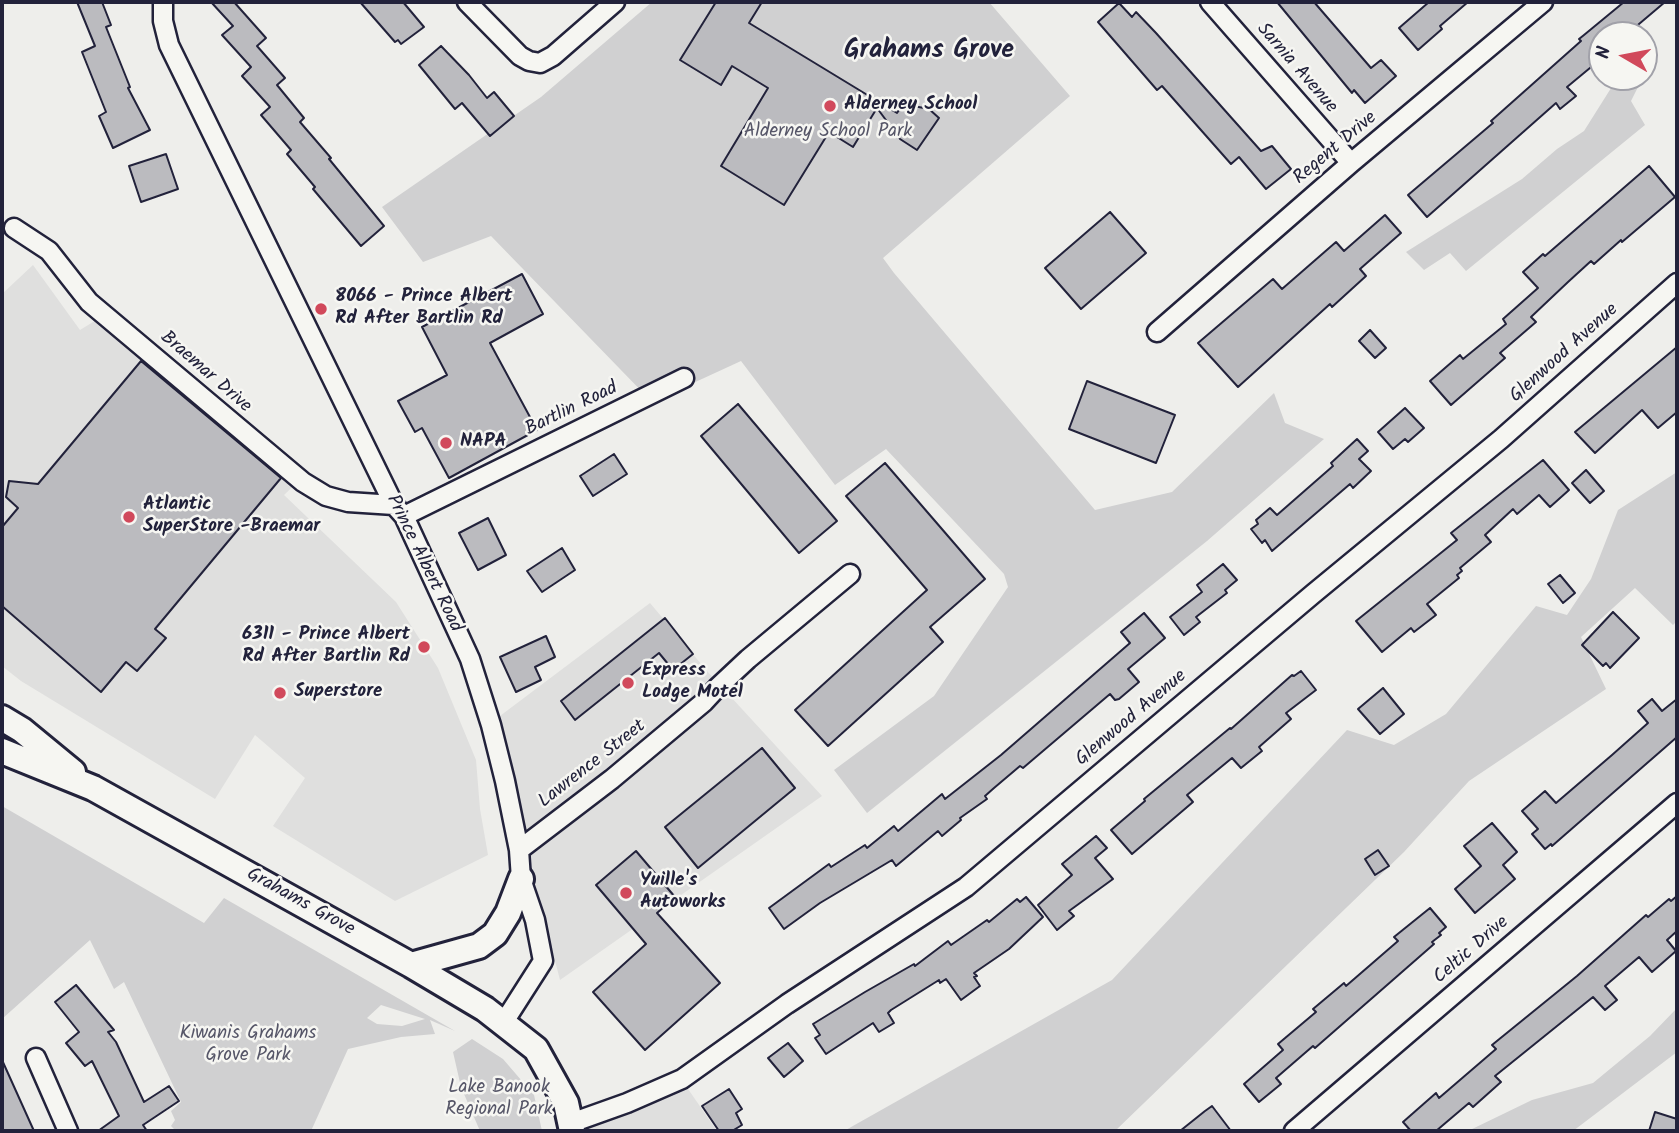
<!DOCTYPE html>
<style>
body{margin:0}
#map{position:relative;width:1679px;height:1133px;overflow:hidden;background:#eeeeeb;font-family:Kalam,sans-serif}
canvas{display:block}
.frame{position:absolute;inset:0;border:4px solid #22223b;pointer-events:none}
.north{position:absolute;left:1588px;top:21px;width:70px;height:70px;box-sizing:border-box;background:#f6f6f2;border:2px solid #a1a1a9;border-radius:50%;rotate:280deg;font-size:19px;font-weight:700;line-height:28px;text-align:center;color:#22223b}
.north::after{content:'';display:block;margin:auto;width:24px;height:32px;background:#d1495b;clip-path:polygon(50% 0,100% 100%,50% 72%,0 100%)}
</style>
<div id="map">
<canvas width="1679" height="1133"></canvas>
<div class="frame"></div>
<div class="north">N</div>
</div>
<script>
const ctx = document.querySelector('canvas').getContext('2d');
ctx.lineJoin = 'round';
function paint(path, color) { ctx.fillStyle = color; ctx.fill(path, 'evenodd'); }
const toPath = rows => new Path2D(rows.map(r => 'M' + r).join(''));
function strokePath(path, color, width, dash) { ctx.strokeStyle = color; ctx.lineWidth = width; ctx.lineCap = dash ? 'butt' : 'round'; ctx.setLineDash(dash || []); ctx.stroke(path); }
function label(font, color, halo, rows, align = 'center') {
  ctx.font = font + ' Kalam,sans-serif'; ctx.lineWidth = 5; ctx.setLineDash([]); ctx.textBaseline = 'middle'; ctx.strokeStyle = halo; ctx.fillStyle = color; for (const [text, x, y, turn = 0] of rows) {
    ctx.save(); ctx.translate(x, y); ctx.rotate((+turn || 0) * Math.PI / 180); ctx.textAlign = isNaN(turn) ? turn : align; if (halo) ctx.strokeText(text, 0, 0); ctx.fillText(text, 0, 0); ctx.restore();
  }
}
const built = toPath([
 [33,265,80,330,106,314,307,473,284,495,396,602,438,668,476,760,480,809,488,855,395,901,273,826,305,778,255,735,215,799,21,681,2,666,2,294],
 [650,603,707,671,822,796,560,980,506,772,488,725],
 [677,1073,717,1131,590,1131,586,1109]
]);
const green = toPath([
 [652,2,989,2,1070,96,883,258,894,273,1095,510,1172,492,1274,393,1285,423,1324,439,1207,541,867,813,834,770,934,696,1008,587,1004,574,886,449,835,485,741,361,652,402,491,236,423,262,382,207,541,97],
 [1618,77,1643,77,1631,101,1645,125,1466,271,1450,253,1424,270,1406,252,1522,179,1557,149,1584,131],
 [1677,472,1677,621,1673,625,1635,588,1581,637,1606,689,1469,781,1404,852,1115,1131,844,1131,1112,980,1347,730,1394,745,1446,714,1536,606,1567,615,1591,579,1618,510],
 [2,806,204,923,224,898,455,1031,430,1020,435,1034,401,1037,348,1049,311,1131,176,1131,171,1126,175,1120,171,1111,181,1102,124,982,114,989,90,940,2,1019],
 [381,1005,425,1019,402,1026,377,1024,367,1018],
 [1677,1008,1677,1052,1573,1131,1468,1131,1532,1100,1593,1083,1650,1036],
 [472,1039,503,1059,534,1095,542,1131,480,1131,461,1087,453,1052]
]);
const building = toPath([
 [77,2,102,2,111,25,106,27,130,87,128,88,150,130,113,148,99,116,106,112,82,52,95,46,77,2],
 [211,2,234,2,266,38,257,46,285,78,277,85,304,118,300,122,331,158,329,159,384,226,361,246,313,189,315,187,287,154,291,150,261,115,270,107,242,76,251,67,222,35,233,26,211,2],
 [360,2,403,2,424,27,401,44,398,40,395,42,360,2],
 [716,2,762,2,749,23,897,113,903,104,929,109,939,118,917,150,900,139,877,108,853,147,829,132,784,205,721,166,768,88,732,66,721,85,680,60,716,2],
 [1277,2,1314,2,1371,68,1381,60,1396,76,1365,103,1354,90,1352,93,1277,2],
 [1429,2,1468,2,1440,26,1442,29,1418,50,1399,28,1429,2],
 [1624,2,1665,2,1626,35,1602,35,1602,58,1567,87,1576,96,1560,109,1556,103,1427,217,1408,195,1493,123,1491,121,1581,41,1579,39,1584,35,1624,2],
 [1119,3,1132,17,1136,12,1156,33,1261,151,1272,146,1291,169,1266,189,1239,157,1231,164,1162,86,1157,90,1098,22,1119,3],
 [441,46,469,75,487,98,494,92,514,116,490,136,462,103,455,109,419,65,441,46],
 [166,154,178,189,141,202,129,166,166,154],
 [1649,166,1675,197,1622,242,1621,240,1594,264,1591,261,1568,282,1531,317,1536,322,1500,353,1505,358,1451,405,1430,381,1460,355,1463,359,1506,324,1503,319,1538,288,1523,272,1543,254,1545,256,1649,166],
 [1110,212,1146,253,1081,309,1045,268,1110,212],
 [1385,215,1401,233,1360,269,1366,276,1332,307,1330,304,1238,387,1198,343,1273,279,1282,289,1336,242,1344,251,1385,215],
 [522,274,543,314,490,343,537,430,449,478,422,428,415,432,398,401,447,375,422,327,522,274],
 [1370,330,1386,348,1375,358,1359,341,1370,330],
 [1677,347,1677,412,1658,428,1642,410,1595,453,1575,432,1677,347],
 [141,361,281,478,155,629,166,638,137,671,126,662,101,692,2,606,2,527,18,508,6,497,9,481,38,484,141,361],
 [1087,381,1175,415,1156,463,1069,429,1087,381],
 [738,404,837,521,799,553,701,436,738,404],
 [1405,408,1424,428,1408,442,1405,439,1393,449,1378,432,1405,408],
 [1357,439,1368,451,1359,459,1371,471,1353,488,1350,484,1272,551,1265,540,1262,543,1251,529,1258,524,1256,520,1270,508,1277,515,1333,466,1331,463,1357,439],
 [614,454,627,474,593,496,580,476,614,454],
 [1543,460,1569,490,1550,507,1539,495,1517,514,1513,509,1485,535,1491,542,1460,568,1462,571,1457,575,1459,578,1427,604,1436,615,1414,632,1411,628,1382,652,1356,621,1457,540,1451,533,1543,460],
 [885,463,985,579,930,627,943,642,828,746,795,710,927,590,846,496,885,463],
 [1586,470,1604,491,1590,503,1572,483,1586,470],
 [488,518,506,555,478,570,459,533,488,518],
 [562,548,575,570,542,592,527,571,562,548],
 [1223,564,1237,580,1225,590,1227,593,1196,617,1200,622,1184,635,1170,617,1202,592,1197,585,1223,564],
 [1560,575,1575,593,1563,603,1548,584,1560,575],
 [1613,612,1639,638,1610,668,1606,663,1603,666,1582,645,1613,612],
 [1144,613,1165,638,1128,669,1139,682,1119,699,1115,700,1110,694,1023,768,1020,766,994,788,985,796,987,799,960,818,961,820,942,836,938,831,896,866,892,860,820,903,784,929,769,908,829,864,831,867,865,845,867,848,894,826,898,831,942,794,945,799,1001,755,1130,643,1121,632,1144,613],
 [665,618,693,654,673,670,659,653,575,720,561,701,665,618],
 [546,636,555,657,535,667,541,680,516,692,500,657,546,636],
 [1301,671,1316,690,1286,713,1291,719,1259,747,1262,751,1241,768,1232,758,1187,795,1193,802,1132,854,1111,830,1145,801,1144,799,1230,728,1231,729,1292,675,1294,676,1301,671],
 [1383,688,1404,714,1380,734,1358,709,1383,688],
 [1652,699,1662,711,1677,699,1677,737,1552,846,1551,844,1545,849,1532,834,1538,829,1522,811,1545,791,1556,803,1612,755,1648,723,1638,711,1652,699],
 [762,748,795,788,698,868,665,827,762,748],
 [1492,823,1517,852,1503,865,1515,879,1475,913,1455,889,1481,866,1464,846,1492,823],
 [1096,836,1107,848,1095,858,1113,879,1069,911,1074,916,1057,930,1038,905,1072,875,1062,864,1096,836],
 [1378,850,1389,866,1375,875,1365,859,1378,850],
 [636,851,675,897,657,913,720,983,645,1050,593,992,646,944,596,885,636,851],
 [1677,896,1677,931,1667,940,1676,951,1652,972,1639,957,1605,986,1617,1000,1605,1010,1593,997,1495,1076,1501,1082,1473,1107,1469,1103,1436,1131,1411,1131,1403,1122,1436,1093,1439,1098,1496,1049,1492,1045,1577,976,1646,915,1648,917,1669,899,1671,901,1677,896],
 [1026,897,1043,917,1009,949,974,973,977,976,974,977,980,986,961,1000,946,979,940,983,939,980,891,1010,888,1013,894,1023,879,1032,873,1023,826,1054,815,1038,820,1035,813,1024,865,992,914,964,915,966,948,941,951,945,987,920,989,922,1017,899,1020,902,1026,897],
 [1430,908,1446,927,1439,933,1441,935,1432,942,1434,944,1315,1048,1313,1046,1276,1078,1281,1084,1259,1102,1244,1084,1283,1050,1278,1044,1316,1012,1313,1009,1344,983,1346,986,1398,941,1394,937,1430,908],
 [76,985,114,1030,108,1032,116,1042,144,1102,169,1086,179,1101,143,1125,147,1131,98,1131,119,1116,92,1061,85,1066,66,1043,79,1032,55,1002,76,985],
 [788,1043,803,1061,784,1077,768,1058,788,1043],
 [2,1060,34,1131,2,1131,2,1060],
 [729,1089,742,1109,736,1113,742,1125,732,1131,719,1131,702,1106,729,1089],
 [1212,1106,1231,1131,1180,1131,1205,1111,1212,1106],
 [1655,1112,1677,1119,1677,1131,1649,1131,1655,1112]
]);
const street = toPath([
 [163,2,163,21,169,45,394,505,404,516,470,659,491,725,505,781,519,850,521,879,535,920,543,961,504,1022],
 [467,2,520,56,529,61,540,63,553,56,615,2],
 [1210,2,1351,163],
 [14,228,49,251,89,302,303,482,326,496,348,502,394,505],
 [1157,332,1351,163,1543,2],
 [404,516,684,378],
 [519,850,612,779,704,702,717,688,748,659,850,574],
 [36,1058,68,1131],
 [571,1123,627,1103,682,1079,787,1004,966,887,1313,594,1501,439,1677,283],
 [1294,1131,1677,803]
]);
const secondary = toPath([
 [2,718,22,730,73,772],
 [2,751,93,788,411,965,485,1009,536,1049,566,1103,572,1131],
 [411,965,479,946,495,934,508,913,521,879]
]);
const markers = [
 [830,106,7,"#d1495b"],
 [321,309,7,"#d1495b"],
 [446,443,7,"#d1495b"],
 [129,517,7,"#d1495b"],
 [424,647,7,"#d1495b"],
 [628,683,7,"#d1495b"],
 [280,693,7,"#d1495b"],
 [626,893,7,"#d1495b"]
];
const streetNames = [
 ["Sarnia Avenue",1296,69,49],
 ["Regent Drive",1336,149,-40],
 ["Glenwood Avenue",1565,354,-42],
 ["Braemar Drive",205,373,41],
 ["Bartlin Road",572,410,-26],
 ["Prince Albert Road",423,564,64],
 ["Glenwood Avenue",1132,719,-40],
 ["Lawrence Street",593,765,-38],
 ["Grahams Grove",300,903,29],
 ["Celtic Drive",1472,951,-41]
];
const poiNames = [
 ["Alderney School",844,106],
 ["8066 - Prince Albert",335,298],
 ["Rd After Bartlin Rd",335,320],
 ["NAPA",460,443],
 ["Atlantic",143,506],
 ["SuperStore -Braemar",143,528],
 ["6311 - Prince Albert",410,636,"right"],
 ["Rd After Bartlin Rd",410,658,"right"],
 ["Express",642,672],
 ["Lodge Motel",642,694],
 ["Superstore",294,693],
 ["Yuille's",640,882],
 ["Autoworks",640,904]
];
const parkNames = [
 ["Alderney School Park",828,133],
 ["Kiwanis Grahams",248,1035],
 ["Grove Park",248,1057],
 ["Lake Banook",499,1089],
 ["Regional Park",499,1111]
];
const districtNames = [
 ["Grahams Grove",929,53]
];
paint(built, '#dfdfde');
paint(green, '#d0d0d1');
paint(building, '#bbbbbf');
strokePath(building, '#22223b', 2);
strokePath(street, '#22223b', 23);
strokePath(secondary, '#22223b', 30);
strokePath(street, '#f6f6f2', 18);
strokePath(secondary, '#f6f6f2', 24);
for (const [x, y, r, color] of markers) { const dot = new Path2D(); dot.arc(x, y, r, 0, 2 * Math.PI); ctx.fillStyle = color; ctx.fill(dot); strokePath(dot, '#f6f6f2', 2.5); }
label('19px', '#22223b', '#f6f6f2', streetNames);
label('bold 19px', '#22223b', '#f6f6f2', poiNames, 'left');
label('19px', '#565668', '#f6f6f2', parkNames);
label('bold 26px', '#22223b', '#f6f6f2', districtNames);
</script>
